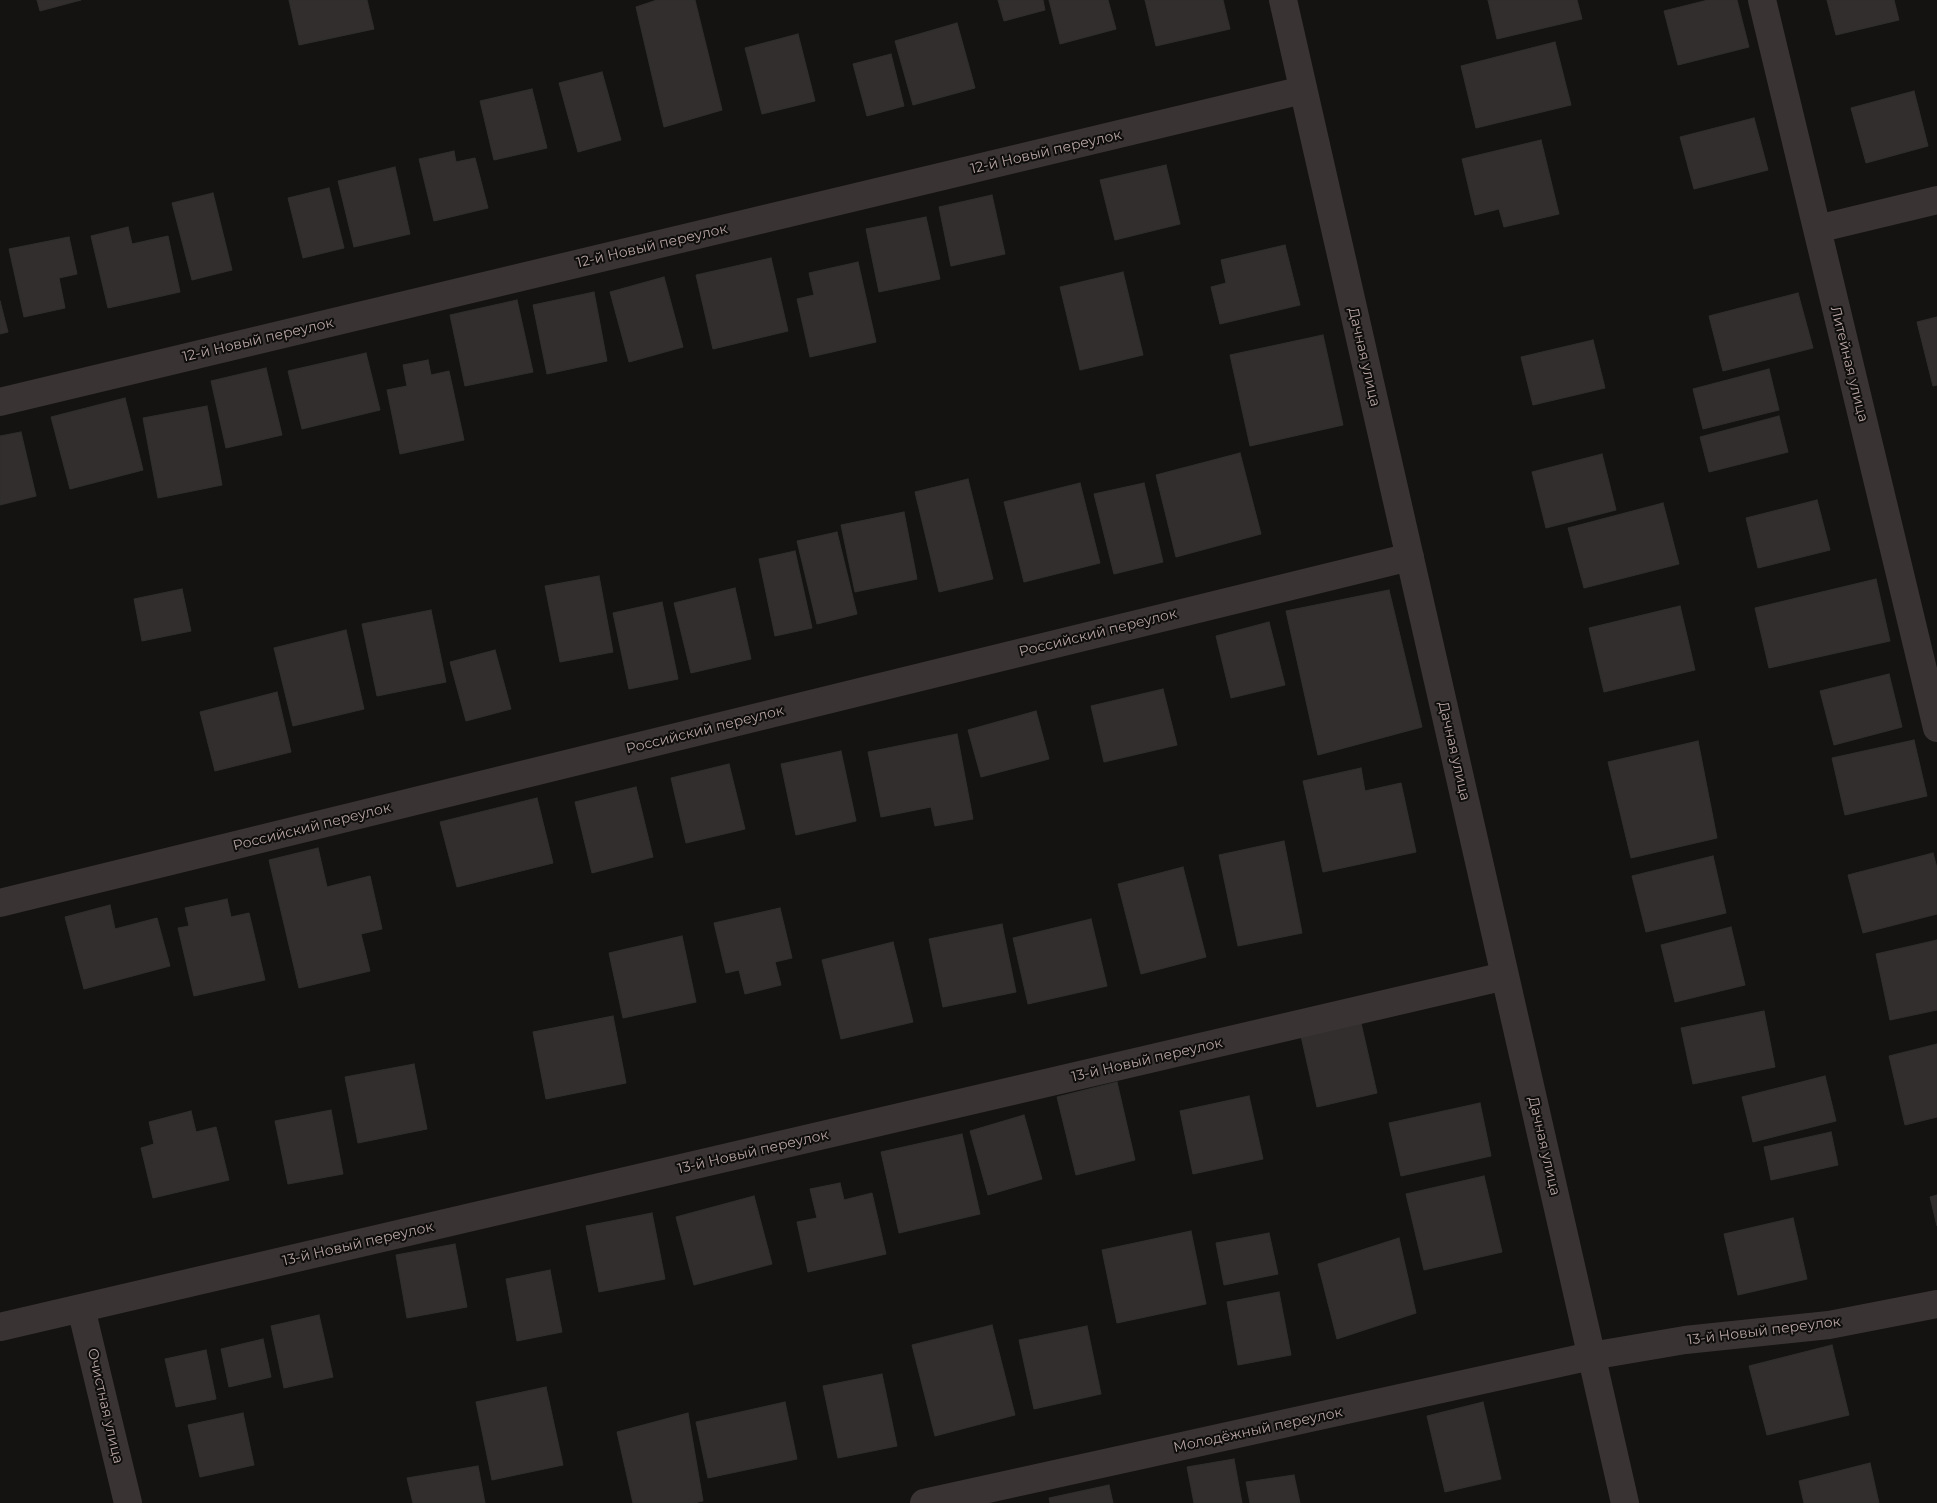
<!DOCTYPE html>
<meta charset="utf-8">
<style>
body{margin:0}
canvas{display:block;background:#141312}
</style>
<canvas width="1937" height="1503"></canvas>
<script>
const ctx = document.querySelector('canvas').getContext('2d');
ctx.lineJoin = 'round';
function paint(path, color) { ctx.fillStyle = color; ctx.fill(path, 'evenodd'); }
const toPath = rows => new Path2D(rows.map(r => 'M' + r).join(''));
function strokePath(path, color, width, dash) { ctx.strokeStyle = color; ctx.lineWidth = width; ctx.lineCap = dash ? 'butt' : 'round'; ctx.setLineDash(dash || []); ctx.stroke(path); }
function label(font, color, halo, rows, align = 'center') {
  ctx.font = font + ' Montserrat,sans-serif'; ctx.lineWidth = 4; ctx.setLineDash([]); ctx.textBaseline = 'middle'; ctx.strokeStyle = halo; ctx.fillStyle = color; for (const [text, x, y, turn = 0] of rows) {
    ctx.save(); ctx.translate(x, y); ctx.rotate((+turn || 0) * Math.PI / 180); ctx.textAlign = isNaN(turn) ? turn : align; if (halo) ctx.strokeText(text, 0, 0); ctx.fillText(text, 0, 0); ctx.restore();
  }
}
const building = toPath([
 [37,0,81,0,40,11,37,0],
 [289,0,367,0,374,29,299,45,289,0],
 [657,0,695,0,722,110,664,127,636,7,657,0],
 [998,0,1043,0,1045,10,1004,21,998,0],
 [1049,0,1108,0,1116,29,1060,44,1049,0],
 [1145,0,1223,0,1230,29,1156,46,1145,0],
 [1488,0,1577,0,1582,19,1497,39,1488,0],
 [1708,0,1737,0,1749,47,1678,65,1664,11,1708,0],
 [1827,0,1894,0,1899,20,1836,35,1827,0],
 [957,23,975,88,913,105,895,41,957,23],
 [798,34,815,101,762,114,745,48,798,34],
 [1555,42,1571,105,1476,128,1461,66,1555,42],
 [891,54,904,106,867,116,853,64,891,54],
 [602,72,621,140,578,152,559,83,602,72],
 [532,89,547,148,494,160,480,101,532,89],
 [1914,91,1928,146,1866,163,1851,108,1914,91],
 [1754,118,1768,170,1694,189,1680,137,1754,118],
 [1541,140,1559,214,1504,227,1499,209,1475,215,1462,159,1541,140],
 [454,151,456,162,475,158,488,208,434,221,419,159,454,151],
 [1166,165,1180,224,1115,240,1100,180,1166,165],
 [395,167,410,234,354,247,338,181,395,167],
 [329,188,344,248,303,258,288,198,329,188],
 [213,193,232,270,192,280,172,203,213,193],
 [992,195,1005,254,951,266,939,207,992,195],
 [926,217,940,279,879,292,866,229,926,217],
 [128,227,132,244,168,236,180,292,108,308,91,236,128,227],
 [69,237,77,274,59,278,65,308,24,317,9,249,69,237],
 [1285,245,1300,305,1220,324,1211,287,1226,283,1221,260,1285,245],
 [771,258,788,331,713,349,696,275,771,258],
 [858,262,876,342,810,357,797,299,814,295,809,273,858,262],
 [1123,272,1143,355,1080,370,1060,287,1123,272],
 [664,277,683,347,629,362,610,292,664,277],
 [594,292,607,361,547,374,533,305,594,292],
 [1798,293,1813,348,1723,371,1709,316,1798,293],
 [517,300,533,372,465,386,450,315,517,300],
 [0,301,8,332,0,334,0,301],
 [1937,317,1937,385,1933,386,1917,322,1937,317],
 [1323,335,1343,425,1250,446,1230,355,1323,335],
 [1593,340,1605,388,1533,405,1521,357,1593,340],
 [366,353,380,410,302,429,288,371,366,353],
 [428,360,431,375,449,371,464,440,400,454,387,390,407,386,403,365,428,360],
 [266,368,282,435,226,448,211,381,266,368],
 [1769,369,1779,410,1703,429,1693,389,1769,369],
 [125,398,143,470,70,489,51,417,125,398],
 [207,406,222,485,158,498,143,418,207,406],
 [1779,416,1788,452,1709,472,1700,437,1779,416],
 [21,432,36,496,0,505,0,436,21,432],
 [1240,453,1261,534,1176,557,1156,475,1240,453],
 [1602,454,1616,510,1546,528,1532,472,1602,454],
 [968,479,993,579,939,592,915,492,968,479],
 [1080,483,1100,563,1024,582,1004,502,1080,483],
 [1144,483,1163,562,1114,574,1094,494,1144,483],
 [1817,500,1830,550,1758,568,1746,518,1817,500],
 [1663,503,1679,564,1584,588,1568,528,1663,503],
 [904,512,917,579,855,592,841,525,904,512],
 [837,532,857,614,817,624,797,541,837,532],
 [795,551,812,628,775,636,759,559,795,551],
 [599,576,613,652,560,662,545,586,599,576],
 [1876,579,1890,641,1769,668,1755,608,1876,579],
 [735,588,751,659,691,673,674,603,735,588],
 [182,589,191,631,142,641,134,599,182,589],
 [1389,590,1422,727,1318,755,1286,611,1389,590],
 [662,602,678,679,629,689,613,613,662,602],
 [1680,606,1695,670,1604,692,1589,628,1680,606],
 [431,610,446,682,377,696,362,624,431,610],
 [1269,622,1285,685,1231,698,1216,636,1269,622],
 [346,630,364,709,293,726,274,648,346,630],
 [495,650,511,709,466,721,450,662,495,650],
 [1889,674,1902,727,1834,745,1820,691,1889,674],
 [1163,689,1177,745,1104,762,1091,706,1163,689],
 [277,692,291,752,215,771,200,712,277,692],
 [1036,711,1049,759,981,777,968,730,1036,711],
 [957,734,973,819,935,826,931,807,881,817,868,752,957,734],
 [1914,740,1927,796,1845,815,1832,758,1914,740],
 [1698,741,1717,838,1631,858,1608,762,1698,741],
 [841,751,856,821,796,835,781,764,841,751],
 [729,764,745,829,686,843,671,778,729,764],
 [1361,768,1365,791,1401,783,1416,852,1323,872,1303,781,1361,768],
 [636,787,653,857,592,873,575,802,636,787],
 [537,798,553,863,457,887,440,822,537,798],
 [1284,841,1302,933,1238,946,1219,855,1284,841],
 [318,848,327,887,370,876,382,929,361,934,370,971,299,988,269,860,318,848],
 [1933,853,1937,868,1937,914,1863,933,1848,875,1933,853],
 [1713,856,1726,913,1646,932,1632,876,1713,856],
 [1183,867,1206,957,1141,974,1118,884,1183,867],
 [227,899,231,917,249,913,265,980,194,996,178,928,189,926,185,908,227,899],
 [110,905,115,929,157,918,170,966,84,989,65,917,110,905],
 [780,908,792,958,775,962,781,985,745,994,739,970,726,973,714,923,780,908],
 [1091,919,1107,986,1028,1004,1013,938,1091,919],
 [1002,924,1016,992,943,1007,929,939,1002,924],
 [1731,927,1745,985,1675,1002,1661,945,1731,927],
 [682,936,696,1002,623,1018,609,953,682,936],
 [1937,940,1937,1010,1890,1020,1876,954,1937,940],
 [893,942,913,1022,841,1039,822,960,893,942],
 [1764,1011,1775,1067,1693,1084,1681,1028,1764,1011],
 [613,1016,626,1083,546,1099,533,1032,613,1016],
 [1361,1023,1377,1093,1317,1107,1301,1036,1361,1023],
 [1937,1044,1937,1117,1905,1125,1889,1056,1937,1044],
 [414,1064,427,1129,358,1143,345,1077,414,1064],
 [1825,1076,1836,1121,1753,1142,1742,1097,1825,1076],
 [1117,1082,1135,1160,1076,1175,1057,1097,1117,1082],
 [1249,1096,1263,1159,1193,1174,1180,1111,1249,1096],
 [1480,1103,1491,1156,1401,1176,1389,1123,1480,1103],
 [331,1110,343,1174,288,1184,275,1121,331,1110],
 [191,1111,196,1132,216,1127,229,1180,153,1198,141,1148,154,1144,149,1122,191,1111],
 [1024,1115,1042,1179,988,1195,970,1131,1024,1115],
 [1831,1132,1838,1165,1771,1180,1764,1147,1831,1132],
 [962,1134,980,1214,899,1233,881,1152,962,1134],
 [1484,1176,1502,1252,1424,1270,1406,1194,1484,1176],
 [840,1183,844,1200,872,1193,886,1254,808,1272,797,1222,817,1218,810,1189,840,1183],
 [1937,1195,1937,1226,1930,1197,1937,1195],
 [754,1196,772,1264,694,1285,676,1217,754,1196],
 [652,1213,665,1279,599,1292,586,1226,652,1213],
 [1793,1218,1807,1279,1738,1295,1724,1234,1793,1218],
 [1191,1231,1206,1304,1117,1323,1102,1250,1191,1231],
 [1269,1233,1278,1274,1224,1285,1216,1243,1269,1233],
 [1399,1238,1416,1313,1337,1339,1318,1264,1399,1238],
 [455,1244,467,1307,407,1318,396,1255,455,1244],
 [550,1270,562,1332,517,1341,506,1279,550,1270],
 [1279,1292,1291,1355,1238,1365,1227,1302,1279,1292],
 [319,1315,333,1377,284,1388,271,1326,319,1315],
 [992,1325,1015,1415,935,1436,912,1345,992,1325],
 [1087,1326,1101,1394,1034,1409,1019,1340,1087,1326],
 [263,1339,271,1377,229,1387,221,1349,263,1339],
 [1832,1345,1849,1415,1767,1435,1749,1366,1832,1345],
 [206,1350,216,1399,176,1407,165,1359,206,1350],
 [882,1374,897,1446,838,1458,823,1386,882,1374],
 [546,1387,563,1465,492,1480,476,1402,546,1387],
 [785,1402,797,1459,708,1478,696,1422,785,1402],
 [1483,1402,1501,1479,1445,1492,1427,1416,1483,1402],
 [243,1413,254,1465,200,1477,188,1425,243,1413],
 [688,1413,703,1501,694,1503,633,1503,617,1432,688,1413],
 [1234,1459,1242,1503,1194,1503,1187,1467,1234,1459],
 [1870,1463,1879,1503,1804,1503,1799,1481,1870,1463],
 [478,1466,485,1503,413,1503,407,1478,478,1466],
 [1294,1475,1300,1503,1250,1503,1246,1482,1294,1475],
 [1109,1485,1113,1503,1050,1503,1049,1498,1109,1485]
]);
const street = toPath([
 [1283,0,1625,1503],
 [1762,0,1937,728],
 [1817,229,1937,200],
 [0,402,1303,90],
 [0,903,1410,557],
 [81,1308,128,1503],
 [0,1327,1505,976],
 [924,1503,1591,1356,1685,1340,1829,1325,1937,1304]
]);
const streetNames = [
 ["12-й Новый переулок",1046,152,-13],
 ["12-й Новый переулок",652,246,-13],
 ["12-й Новый переулок",258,340,-13],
 ["Дачная улица",1364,357,77],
 ["Литейная улица",1849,364,76],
 ["Российский переулок",1098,633,-14],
 ["Российский переулок",705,730,-14],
 ["Дачная улица",1454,751,77],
 ["Российский переулок",312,827,-14],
 ["13-й Новый переулок",1147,1060,-13],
 ["Дачная улица",1544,1146,77],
 ["13-й Новый переулок",753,1152,-13],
 ["13-й Новый переулок",358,1244,-13],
 ["13-й Новый переулок",1764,1331,-7],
 ["Очистная улица",105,1406,77],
 ["Молодёжный переулок",1258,1430,-12]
];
paint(building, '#312e2d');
strokePath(building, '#302e2c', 1);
strokePath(street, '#393433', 28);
label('14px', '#b6a4a3', '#0f0e0d', streetNames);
</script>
